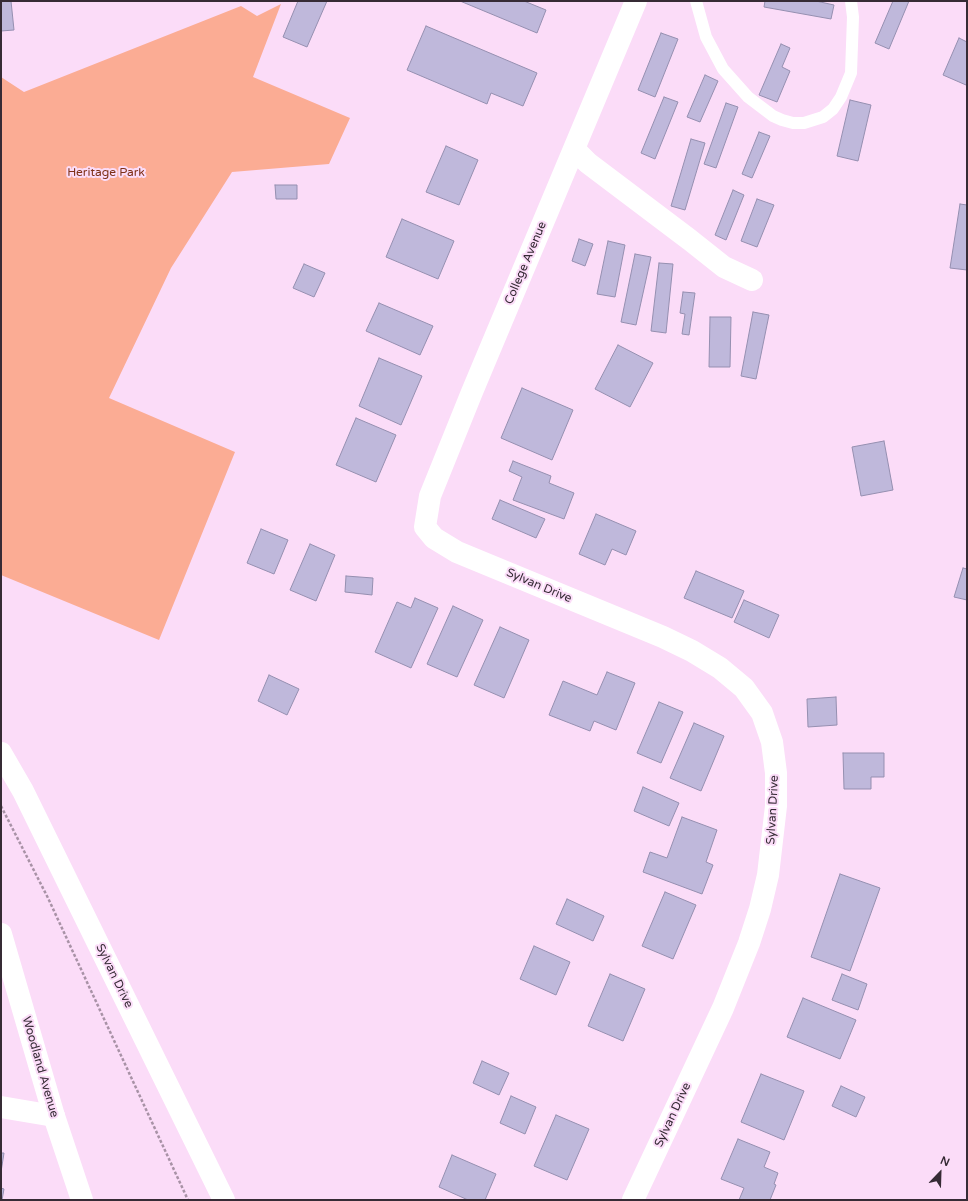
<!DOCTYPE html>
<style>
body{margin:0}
#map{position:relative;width:968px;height:1201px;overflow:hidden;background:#fbdcf8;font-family:"Varela Round",sans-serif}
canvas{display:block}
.frame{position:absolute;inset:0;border:2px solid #362b35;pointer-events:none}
.north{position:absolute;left:920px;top:1153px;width:40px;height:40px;-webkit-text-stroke:3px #fbdcf8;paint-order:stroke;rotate:23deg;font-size:11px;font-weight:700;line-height:16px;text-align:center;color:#362b35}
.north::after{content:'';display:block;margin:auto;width:14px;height:18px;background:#362b35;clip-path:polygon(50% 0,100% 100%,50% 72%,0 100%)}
</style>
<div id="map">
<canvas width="968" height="1201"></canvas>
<div class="frame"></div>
<div class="north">N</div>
</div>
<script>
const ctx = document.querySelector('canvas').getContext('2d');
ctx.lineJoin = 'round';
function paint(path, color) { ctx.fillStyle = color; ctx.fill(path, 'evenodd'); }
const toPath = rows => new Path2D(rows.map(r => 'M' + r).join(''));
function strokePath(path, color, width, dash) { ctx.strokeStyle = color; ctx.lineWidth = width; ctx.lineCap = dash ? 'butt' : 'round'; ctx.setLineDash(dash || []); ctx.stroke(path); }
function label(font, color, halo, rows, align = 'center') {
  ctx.font = font + ' "Varela Round",sans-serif'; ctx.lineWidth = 4; ctx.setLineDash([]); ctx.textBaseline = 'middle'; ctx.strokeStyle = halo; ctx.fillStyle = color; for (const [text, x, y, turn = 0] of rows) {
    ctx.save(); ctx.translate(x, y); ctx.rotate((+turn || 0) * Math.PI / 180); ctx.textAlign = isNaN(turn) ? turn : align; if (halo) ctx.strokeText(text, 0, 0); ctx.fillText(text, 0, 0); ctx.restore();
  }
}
const green = toPath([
 [281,4,253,77,350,118,329,164,232,172,171,268,109,398,235,452,159,640,1,575,1,77,24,92,241,6,257,16]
]);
const building = toPath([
 [1,1,11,1,14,30,1,31,1,1],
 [298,1,327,1,307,47,283,37,298,1],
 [460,1,524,1,546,10,537,33,460,1],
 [765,1,816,1,834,5,831,19,764,7,765,1],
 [893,1,909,1,889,49,875,43,893,1],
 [426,26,537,73,523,106,491,93,487,104,407,70,426,26],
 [661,33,678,39,655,97,638,90,661,33],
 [959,38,967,42,967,83,966,85,943,75,959,38],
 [781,44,790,48,782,67,790,71,777,102,759,95,781,44],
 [705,75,718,81,700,122,687,117,705,75],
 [664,97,678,102,655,159,641,153,664,97],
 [850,100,871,105,858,161,837,156,850,100],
 [726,103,738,107,716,168,704,164,726,103],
 [759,132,770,136,752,178,742,174,759,132],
 [691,139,705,143,685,210,671,206,691,139],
 [446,146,478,160,459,205,426,192,446,146],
 [275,185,297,185,297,199,276,199,275,185],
 [733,190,744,195,726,240,715,235,733,190],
 [757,199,774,205,757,247,741,241,757,199],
 [960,204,967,205,967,270,950,268,960,204],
 [402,219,454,241,438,279,386,257,402,219],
 [579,239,593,244,585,266,572,261,579,239],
 [608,241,625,245,615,297,597,294,608,241],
 [635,254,651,257,636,325,621,322,635,254],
 [659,263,673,264,666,333,651,331,659,263],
 [304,264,325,273,314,297,293,288,304,264],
 [683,292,695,293,689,335,682,334,685,314,680,313,683,292],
 [379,303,433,326,420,355,366,331,379,303],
 [753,312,769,315,756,379,741,376,753,312],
 [710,317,731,317,730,367,709,367,710,317],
 [618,345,653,363,630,407,595,389,618,345],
 [379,358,422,376,401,425,359,406,379,358],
 [522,388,573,410,552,460,501,438,522,388],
 [356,418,396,435,376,482,336,465,356,418],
 [884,441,893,490,861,496,852,447,884,441],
 [513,461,551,476,549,483,574,493,564,519,513,500,522,477,509,471,513,461],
 [500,500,545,519,536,538,492,519,500,500],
 [596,514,636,531,626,555,612,549,605,565,579,554,596,514],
 [261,529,288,540,274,574,247,563,261,529],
 [310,544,335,555,316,601,290,590,310,544],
 [963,568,967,569,967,600,954,597,963,568],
 [696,571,744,591,732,618,684,598,696,571],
 [346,576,373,578,372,595,345,592,346,576],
 [415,598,438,608,411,668,375,652,397,602,411,608,415,598],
 [744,600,779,615,769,638,734,622,744,600],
 [453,606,483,620,457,677,427,664,453,606],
 [500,627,529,640,504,698,474,685,500,627],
 [607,672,635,683,616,730,594,721,590,731,549,715,563,681,597,695,607,672],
 [269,675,299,689,287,715,258,701,269,675],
 [836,697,837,725,808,727,807,699,836,697],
 [659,702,683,712,661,763,637,753,659,702],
 [694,723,724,736,701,791,670,778,694,723],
 [843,753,884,753,884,777,871,777,871,789,844,789,843,753],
 [643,787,679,803,669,826,634,811,643,787],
 [682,817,717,830,706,862,713,865,702,894,643,872,650,852,667,858,682,817],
 [840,874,880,888,850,971,811,957,840,874],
 [665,892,696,905,673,959,642,946,665,892],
 [567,899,604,916,593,941,556,924,567,899],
 [534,946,570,962,556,995,520,979,534,946],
 [610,974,645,989,623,1041,588,1026,610,974],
 [842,974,867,984,858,1010,832,1000,842,974],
 [803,998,856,1020,840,1059,787,1037,803,998],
 [482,1061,509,1073,499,1095,473,1083,482,1061],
 [761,1074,804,1091,784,1140,741,1122,761,1074],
 [841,1086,865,1097,856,1117,832,1106,841,1086],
 [511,1096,536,1107,525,1134,500,1123,511,1096],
 [556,1115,589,1129,567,1180,534,1166,556,1115],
 [738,1139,770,1152,764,1167,778,1173,774,1184,776,1185,770,1200,739,1200,744,1188,721,1179,738,1139],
 [1,1153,4,1153,1,1172,1,1153],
 [452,1155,496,1174,485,1200,468,1200,439,1187,452,1155],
 [1,1188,4,1189,2,1200,1,1200,1,1188]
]);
const path = toPath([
 [1,806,48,898,188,1200]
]);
const service = toPath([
 [696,1,706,37,723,69,748,97,773,116,782,120,793,123,804,123,823,117,833,109,841,97,851,73,853,17,851,1]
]);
const minor = toPath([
 [574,149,588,163,690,240,724,267,752,280],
 [1,753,23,791,224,1200],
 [1,1107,54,1116],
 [633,1200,723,1008,749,943,760,909,768,875,776,806,776,773,772,742,762,713,744,688,720,668,692,651,663,637,457,552,434,538,425,527,430,496,472,392,636,1]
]);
const tertiary = toPath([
 [1,934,54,1116,82,1200]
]);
const parkNames = [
 ["Heritage Park",106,173]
];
const streetNames = [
 ["College Avenue",526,263,-67],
 ["Sylvan Drive",539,586,23],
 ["Sylvan Drive",773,810,-87],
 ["Sylvan Drive",114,976,64],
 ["Woodland Avenue",40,1067,74],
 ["Sylvan Drive",673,1115,-65]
];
paint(green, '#fbac94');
paint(building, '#bfb8db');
strokePath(building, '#958fb0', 1);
strokePath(path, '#a892a6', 2.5, [3, 2]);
strokePath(service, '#fff', 12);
strokePath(minor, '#fff', 22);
strokePath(tertiary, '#fff', 22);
label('12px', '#7e3017', '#fbdcf8', parkNames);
label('12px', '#362b35', '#fbdcf8', streetNames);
</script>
